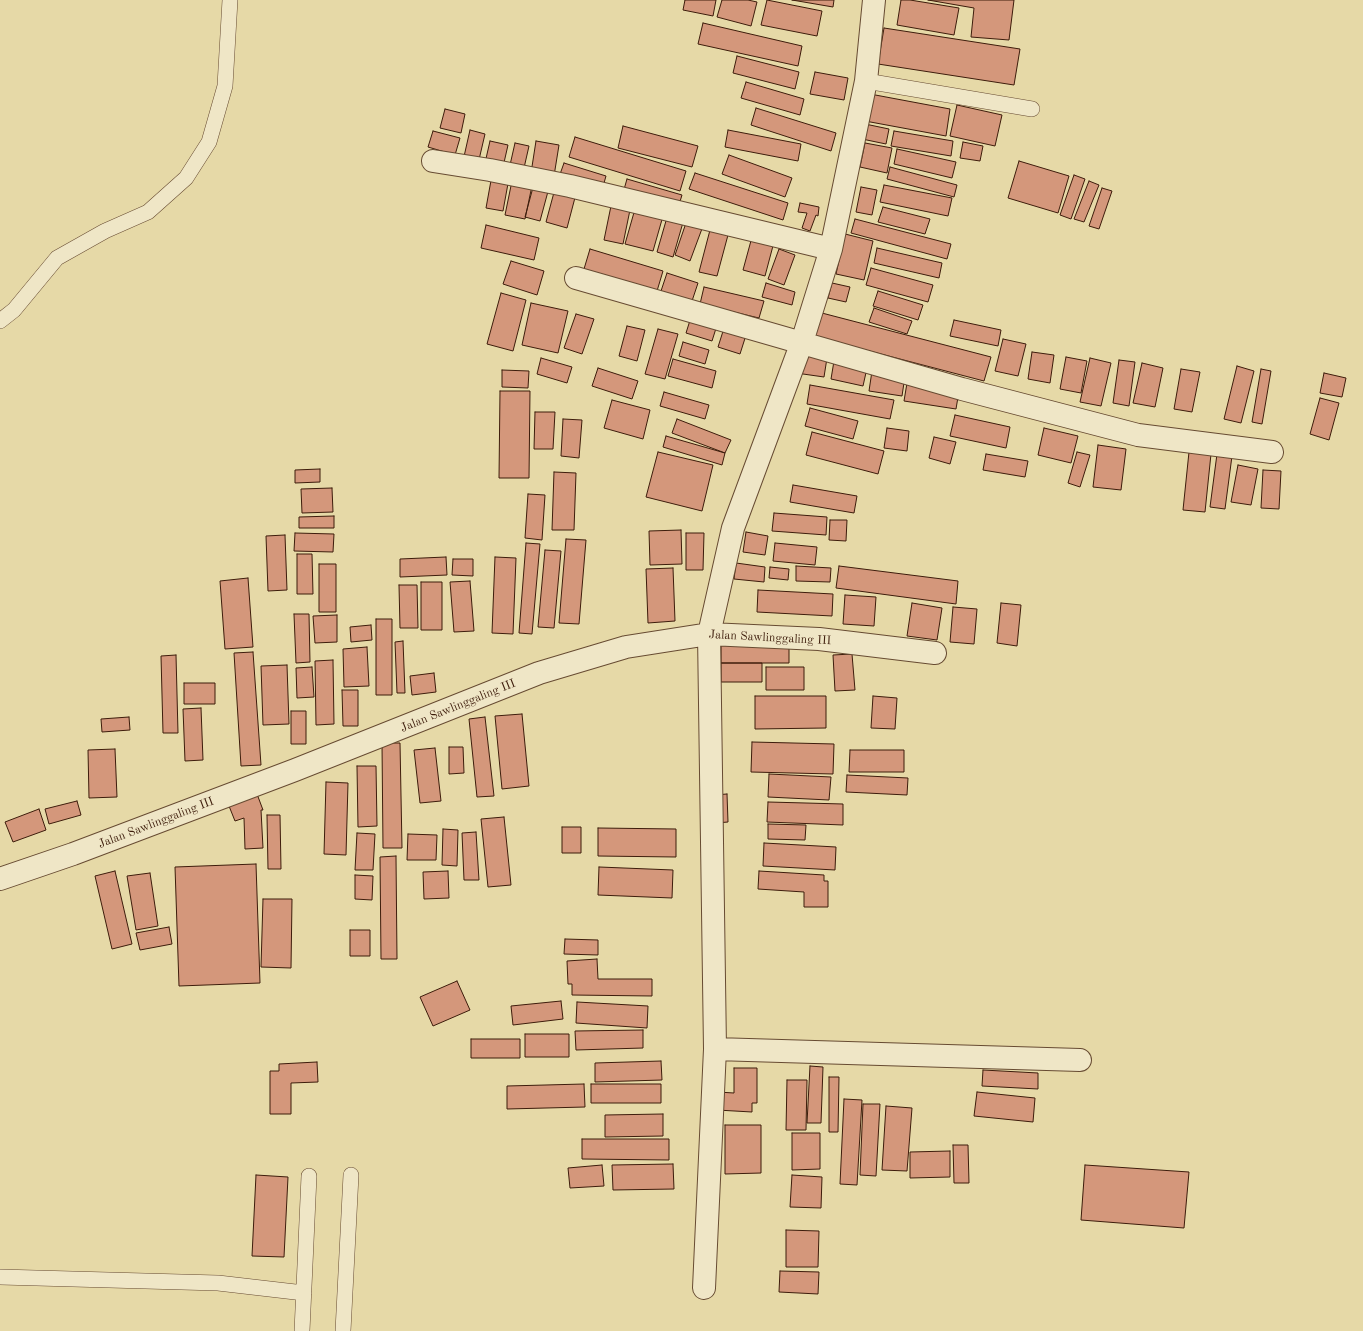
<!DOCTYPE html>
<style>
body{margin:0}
canvas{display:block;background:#e6d9a7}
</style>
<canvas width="1363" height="1331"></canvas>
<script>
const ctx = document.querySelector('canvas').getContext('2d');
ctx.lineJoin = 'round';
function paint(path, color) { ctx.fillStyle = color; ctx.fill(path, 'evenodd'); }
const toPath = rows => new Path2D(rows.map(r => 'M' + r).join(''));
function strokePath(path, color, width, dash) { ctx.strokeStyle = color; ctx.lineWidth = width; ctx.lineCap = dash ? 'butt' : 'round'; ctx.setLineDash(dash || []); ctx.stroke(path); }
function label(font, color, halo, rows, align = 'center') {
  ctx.font = font + ' "Old Standard TT",serif'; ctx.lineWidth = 4; ctx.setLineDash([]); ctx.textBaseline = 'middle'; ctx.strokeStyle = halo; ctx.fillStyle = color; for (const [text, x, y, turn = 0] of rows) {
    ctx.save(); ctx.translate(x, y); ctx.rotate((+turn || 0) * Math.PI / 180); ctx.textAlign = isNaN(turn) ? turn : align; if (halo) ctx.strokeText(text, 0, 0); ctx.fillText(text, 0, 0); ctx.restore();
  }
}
const building = toPath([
 [685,0,716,0,713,16,683,10,685,0],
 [722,0,748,0,757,2,751,26,717,17,722,0],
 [767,0,822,11,817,36,761,25,767,0],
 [792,0,834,0,833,7,792,0],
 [901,0,910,0,959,8,954,35,897,25,901,0],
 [928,0,1014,0,1009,40,971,37,974,8,928,0],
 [703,23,802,46,798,66,698,44,703,23],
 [884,28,1020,49,1014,85,878,64,884,28],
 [737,56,799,72,795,89,733,73,737,56],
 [815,72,848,78,844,100,810,94,815,72],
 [746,82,804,99,800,115,741,98,746,82],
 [870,94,950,109,946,136,865,121,870,94],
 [957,105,1002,115,995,146,950,136,957,105],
 [756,108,836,133,831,151,751,125,756,108],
 [445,109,465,114,461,133,440,128,445,109],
 [865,124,889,129,886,144,862,139,865,124],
 [623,126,698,146,692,167,618,148,623,126],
 [470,130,485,134,478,164,463,161,470,130],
 [728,130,801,144,798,161,725,147,728,130],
 [433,131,460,138,455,155,428,147,433,131],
 [894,131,953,141,951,156,891,146,894,131],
 [575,137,686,171,680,191,569,157,575,137],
 [490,141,508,145,503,167,485,163,490,141],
 [536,141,559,145,554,176,531,173,536,141],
 [963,142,983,146,980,161,960,158,963,142],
 [515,143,529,146,524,168,510,165,515,143],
 [865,143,892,148,887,173,860,167,865,143],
 [897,149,956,162,952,178,894,164,897,149],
 [729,155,792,178,785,197,722,174,729,155],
 [1019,161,1069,176,1058,213,1008,198,1019,161],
 [564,163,606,176,602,190,559,177,564,163],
 [890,167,957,185,954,197,887,179,890,167],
 [695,173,788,203,783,220,689,189,695,173],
 [492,175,509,178,503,211,486,208,492,175],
 [1074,175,1085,179,1071,219,1060,215,1074,175],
 [513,176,533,181,525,219,505,215,513,176],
 [627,179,682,195,678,208,623,193,627,179],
 [535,180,550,184,540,221,525,217,535,180],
 [1089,181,1099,185,1084,222,1074,219,1089,181],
 [556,185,577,190,567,228,546,222,556,185],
 [884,185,952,198,948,216,880,202,884,185],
 [861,187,877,190,872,215,856,212,861,187],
 [1102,188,1112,191,1099,229,1089,226,1102,188],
 [612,201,631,205,623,244,604,240,612,201],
 [800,203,819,207,818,216,816,215,810,231,802,228,807,213,798,212,800,203],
 [883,207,930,219,925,234,878,222,883,207],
 [635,209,663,216,653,251,625,244,635,209],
 [668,214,684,219,673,257,657,252,668,214],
 [855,219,951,244,947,259,851,233,855,219],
 [687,220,703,226,690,261,675,255,687,220],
 [486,225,539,238,534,260,481,248,486,225],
 [710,230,728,235,717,276,699,272,710,230],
 [845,234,873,241,864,280,836,274,845,234],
 [752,237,774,242,765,276,743,270,752,237],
 [877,248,942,263,939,278,874,263,877,248],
 [590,249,663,271,657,291,584,269,590,249],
 [779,249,795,255,784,285,768,279,779,249],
 [511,261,544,271,537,295,503,284,511,261],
 [871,268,933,285,928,302,866,285,871,268],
 [667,273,698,283,692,301,661,291,667,273],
 [766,283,795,292,792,305,762,297,766,283],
 [832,283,850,287,846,302,828,298,832,283],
 [704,287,764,301,759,318,700,304,704,287],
 [878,291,923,305,918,320,873,306,878,291],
 [501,293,526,300,513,351,487,344,501,293],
 [531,303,568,311,558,353,522,345,531,303],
 [874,308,912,321,907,334,869,322,874,308],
 [818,312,991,357,984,381,812,336,818,312],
 [576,314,594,319,582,354,564,348,576,314],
 [692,314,718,322,712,341,686,333,692,314],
 [954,320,1001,330,998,346,950,336,954,320],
 [725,325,747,332,740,354,718,347,725,325],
 [627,326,645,330,637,361,619,356,627,326],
 [658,329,678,334,665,379,645,374,658,329],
 [1003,339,1026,344,1018,376,995,371,1003,339],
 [683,342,709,350,705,364,679,356,683,342],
 [1032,352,1054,355,1050,383,1028,379,1032,352],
 [798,354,827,358,824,377,796,373,798,354],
 [1066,357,1087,361,1081,393,1060,389,1066,357],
 [541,358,572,367,567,383,537,374,541,358],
 [1090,358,1111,363,1101,406,1080,402,1090,358],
 [673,359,716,371,712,388,668,376,673,359],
 [1119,360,1135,362,1129,406,1113,403,1119,360],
 [834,361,867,368,863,386,831,379,834,361],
 [1142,363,1163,368,1155,407,1133,403,1142,363],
 [1237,366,1254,371,1241,423,1224,419,1237,366],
 [598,368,638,381,632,399,592,386,598,368],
 [1181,369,1200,372,1192,412,1174,409,1181,369],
 [1261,369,1271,371,1262,424,1252,422,1261,369],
 [502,370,529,371,528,388,502,387,502,370],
 [872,371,905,376,902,396,869,391,872,371],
 [1324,373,1346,378,1342,397,1320,393,1324,373],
 [907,383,959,391,956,409,904,401,907,383],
 [810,385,894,400,890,419,807,404,810,385],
 [500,391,530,391,529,478,499,478,500,391],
 [664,392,709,405,705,419,660,406,664,392],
 [1320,398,1339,403,1329,440,1310,434,1320,398],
 [612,400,650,410,643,439,604,428,612,400],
 [810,408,858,421,853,439,805,426,810,408],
 [535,412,555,412,553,449,534,449,535,412],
 [955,415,1010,427,1006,448,950,436,955,415],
 [563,419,582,420,579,458,561,456,563,419],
 [677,419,731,440,725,453,672,433,677,419],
 [887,428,909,431,907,451,884,448,887,428],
 [1044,428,1078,436,1071,463,1038,455,1044,428],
 [812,432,884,451,878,474,806,455,812,432],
 [666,436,725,453,722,465,663,447,666,436],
 [934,437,956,442,950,464,929,458,934,437],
 [1098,445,1126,449,1121,490,1093,487,1098,445],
 [658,452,713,465,702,511,646,497,658,452],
 [1077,452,1090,455,1080,487,1068,483,1077,452],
 [1189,452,1211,454,1205,512,1183,510,1189,452],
 [986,454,1028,461,1025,477,983,470,986,454],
 [1217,454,1232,456,1225,509,1210,507,1217,454],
 [1238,465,1258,469,1251,505,1231,502,1238,465],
 [320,469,320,482,295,483,295,470,320,469],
 [1263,470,1281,471,1279,509,1261,508,1263,470],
 [554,472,576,473,574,530,552,530,554,472],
 [793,485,857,496,854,513,790,502,793,485],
 [332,488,333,512,302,513,301,489,332,488],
 [528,494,545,495,542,540,525,538,528,494],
 [774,513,827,517,826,535,772,531,774,513],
 [334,516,334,528,299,528,299,517,334,516],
 [830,520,847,520,846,541,829,540,830,520],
 [681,530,682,564,650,565,649,531,681,530],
 [746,532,768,536,765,555,743,552,746,532],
 [295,533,334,534,333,552,294,551,295,533],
 [686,533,704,533,703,570,686,570,686,533],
 [285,535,287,590,268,591,266,536,285,535],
 [566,539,586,540,579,624,559,623,566,539],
 [526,543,540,544,532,634,519,633,526,543],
 [775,543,817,547,815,565,773,561,775,543],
 [545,550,561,551,554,628,538,627,545,550],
 [297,554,312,554,313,594,297,594,297,554],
 [446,557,447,575,400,577,400,559,446,557],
 [495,557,516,558,513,634,492,633,495,557],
 [453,559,473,559,473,576,452,575,453,559],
 [736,563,765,567,764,582,734,579,736,563],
 [319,564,336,564,336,612,319,612,319,564],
 [796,566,831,568,830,582,796,581,796,566],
 [839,566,958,581,956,604,836,588,839,566],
 [770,567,789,569,788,580,769,578,770,567],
 [673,568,675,621,648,623,646,569,673,568],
 [248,578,253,647,225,649,220,581,248,578],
 [470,581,474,631,454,632,450,582,470,581],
 [421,582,442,582,442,630,421,630,421,582],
 [399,585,417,585,418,628,400,628,399,585],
 [758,590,833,594,832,616,757,612,758,590],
 [845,595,876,597,874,626,843,624,845,595],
 [912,603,942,608,937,640,907,636,912,603],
 [1001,603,1021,605,1017,646,997,643,1001,603],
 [953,607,977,609,974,644,950,642,953,607],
 [294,614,309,614,310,662,296,663,294,614],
 [337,615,337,642,315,643,313,616,337,615],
 [376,619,392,619,392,695,376,695,376,619],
 [371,625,372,640,351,642,350,627,371,625],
 [403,641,405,693,397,693,395,642,403,641],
 [721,641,789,641,789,663,721,663,721,641],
 [367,647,369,686,344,687,343,649,367,647],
 [253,652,261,765,241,766,234,653,253,652],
 [852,654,855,690,835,691,833,655,852,654],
 [176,655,178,733,163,733,161,656,176,655],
 [333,660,334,724,316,725,315,661,333,660],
 [721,663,762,663,762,682,721,682,721,663],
 [287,665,289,724,263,725,261,666,287,665],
 [312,667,314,697,297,698,296,668,312,667],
 [766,667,804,667,804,690,766,690,766,667],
 [434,673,436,692,412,695,410,676,434,673],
 [184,683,215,683,215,704,184,704,184,683],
 [342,690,358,690,358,726,343,726,342,690],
 [755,696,826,696,826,728,755,729,755,696],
 [873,696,897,698,895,729,871,728,873,696],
 [201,708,203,760,185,761,183,709,201,708],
 [291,711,306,711,306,744,291,744,291,711],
 [522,714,529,786,502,789,495,716,522,714],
 [129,717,130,730,102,732,101,719,129,717],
 [485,717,494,796,477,797,469,719,485,717],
 [752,742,834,744,833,774,751,772,752,742],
 [382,743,400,743,402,848,383,848,382,743],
 [449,747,463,747,464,773,449,774,449,747],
 [435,748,441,801,420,803,414,750,435,748],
 [115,749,117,797,89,798,88,750,115,749],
 [850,750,904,750,904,772,849,772,850,750],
 [357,766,376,766,377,826,358,827,357,766],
 [769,774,831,777,829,800,768,797,769,774],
 [847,775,908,778,907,795,846,792,847,775],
 [326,782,348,783,346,855,324,854,326,782],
 [257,794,263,810,261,810,263,848,245,849,244,818,235,821,229,806,257,794],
 [727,794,728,822,716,823,715,795,727,794],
 [77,801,81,815,49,824,45,809,77,801],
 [768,802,843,804,843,825,767,822,768,802],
 [39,809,46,830,13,842,5,822,39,809],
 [267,815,280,815,281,869,268,869,267,815],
 [504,817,511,885,488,887,481,819,504,817],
 [768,824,806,825,805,840,768,839,768,824],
 [562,827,581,827,581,853,562,853,562,827],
 [598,828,676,829,676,857,598,856,598,828],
 [443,829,458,830,457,866,442,865,443,829],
 [476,832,479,880,464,880,462,833,476,832],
 [357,833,375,834,373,870,355,870,357,833],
 [408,834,437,835,436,860,407,860,408,834],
 [764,843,836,847,835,870,763,866,764,843],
 [396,856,397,959,381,959,380,857,396,856],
 [256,864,260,983,179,986,175,867,256,864],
 [599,867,673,870,672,898,598,895,599,867],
 [115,871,132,944,112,949,95,876,115,871],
 [448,871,449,898,424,899,423,872,448,871],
 [759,871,824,875,824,881,828,881,828,907,804,907,804,892,758,889,759,871],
 [150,873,158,926,136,930,127,876,150,873],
 [355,875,373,876,372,900,355,899,355,875],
 [263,899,292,899,291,968,261,967,263,899],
 [169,927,172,944,140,950,136,933,169,927],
 [350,930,370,930,370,956,350,956,350,930],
 [565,939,598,940,598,955,564,954,565,939],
 [597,959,598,979,652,979,652,996,572,995,572,984,568,984,567,961,597,959],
 [457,981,470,1010,433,1026,420,997,457,981],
 [561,1001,563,1019,513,1025,511,1006,561,1001],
 [577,1002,648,1006,647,1028,576,1023,577,1002],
 [643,1030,643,1048,576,1050,575,1031,643,1030],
 [525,1034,569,1034,569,1057,525,1057,525,1034],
 [471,1039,520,1039,520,1058,471,1058,471,1039],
 [661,1061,662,1080,595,1082,595,1063,661,1061],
 [317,1062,318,1082,291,1083,291,1114,270,1114,270,1071,279,1071,279,1064,317,1062],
 [810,1066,823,1067,821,1123,807,1123,810,1066],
 [734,1068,757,1068,757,1103,752,1103,752,1112,717,1110,718,1092,734,1093,734,1068],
 [983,1070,1038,1073,1038,1089,982,1086,983,1070],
 [829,1077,839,1077,838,1132,829,1132,829,1077],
 [787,1080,807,1080,806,1130,786,1130,787,1080],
 [584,1084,585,1107,507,1109,507,1086,584,1084],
 [591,1084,661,1084,661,1103,591,1103,591,1084],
 [977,1092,1035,1098,1033,1122,974,1116,977,1092],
 [844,1099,862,1100,857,1185,840,1184,844,1099],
 [863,1104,880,1104,876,1176,860,1175,863,1104],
 [886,1106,912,1108,907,1171,882,1170,886,1106],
 [663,1114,663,1136,605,1137,605,1115,663,1114],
 [725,1125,761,1125,761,1173,725,1174,725,1125],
 [792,1133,820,1133,820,1169,792,1170,792,1133],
 [582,1139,669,1139,669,1160,582,1159,582,1139],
 [953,1145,968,1145,969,1183,954,1183,953,1145],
 [950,1151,950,1177,910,1178,910,1152,950,1151],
 [673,1164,674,1189,613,1190,612,1165,673,1164],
 [602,1165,604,1186,570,1188,568,1168,602,1165],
 [1085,1165,1189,1172,1184,1228,1081,1220,1085,1165],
 [256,1175,288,1177,284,1257,252,1256,256,1175],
 [792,1175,822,1177,821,1208,790,1207,792,1175],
 [786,1230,819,1231,818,1267,786,1267,786,1230],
 [780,1271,819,1272,818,1294,779,1292,780,1271]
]);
const lane = toPath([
 [866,81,1032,109],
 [0,321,14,310,57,258,105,231,148,212,186,178,209,142,225,86,230,0],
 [0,1277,218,1283,304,1293],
 [302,1331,309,1176],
 [343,1331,351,1175]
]);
const street = toPath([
 [433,161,490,170,570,186,831,249],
 [576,278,962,389,1138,435,1272,452],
 [0,879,73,854,295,770,539,673,626,647,709,634,819,639,935,653],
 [715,1049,1080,1060],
 [704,1288,715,1049,709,634,733,528,802,342,831,249,866,81,874,0]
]);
const streetNames = [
 ["Jalan Sawlinggaling III",770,638,3],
 ["Jalan Sawlinggaling III",458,706,-22],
 ["Jalan Sawlinggaling III",156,823,-21]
];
paint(building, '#d4977b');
strokePath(building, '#3d1c0b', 1);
strokePath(lane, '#674b32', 16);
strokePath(street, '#674b32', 24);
strokePath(lane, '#efe6c6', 15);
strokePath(street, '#efe6c6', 22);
label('12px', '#3d1c0b', '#efe6c6', streetNames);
</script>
